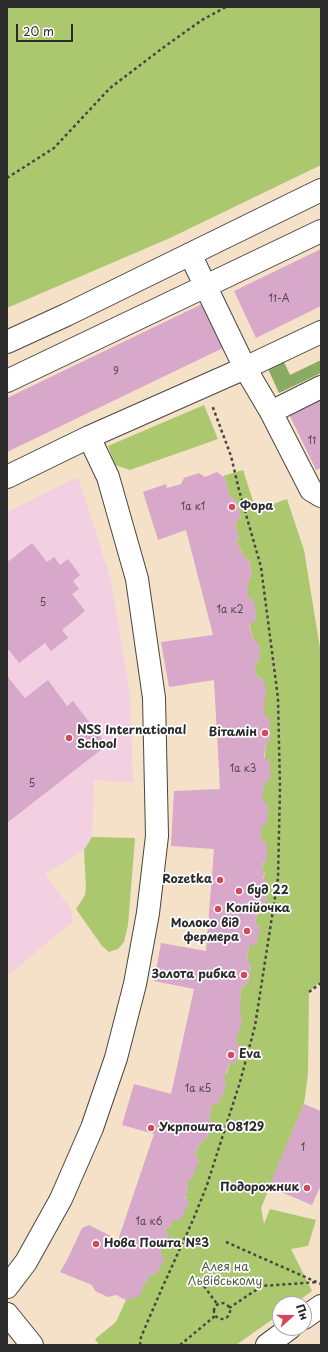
<!DOCTYPE html>
<meta charset="utf-8">
<style>
body{margin:0}
#map{position:relative;width:328px;height:1352px;overflow:hidden;background:#f4e1c7;font-family:"Playpen Sans",sans-serif}
canvas{display:block}
.frame{position:absolute;inset:0;border:8px solid #2b2b2b;pointer-events:none}
.north{position:absolute;left:272px;top:1296px;width:40px;height:40px;box-sizing:border-box;background:#fff;border:1px solid #aaa;border-radius:50%;rotate:69deg;font-size:11px;font-weight:700;line-height:16px;text-align:center;color:#2b2b2b}
.north::after{content:'';display:block;margin:auto;width:14px;height:18px;background:#d1495b;clip-path:polygon(50% 0,100% 100%,50% 72%,0 100%)}
.scale{position:absolute;left:16px;top:24px;width:57px;height:18px;box-sizing:border-box;border:2px solid #2b2b2b;border-top:0;padding-left:5px;font-size:12px;line-height:14px;white-space:nowrap;color:#2b2b2b;-webkit-text-stroke:3px #fff;paint-order:stroke}
</style>
<div id="map">
<canvas width="328" height="1352"></canvas>
<div class="frame"></div>
<div class="north">Пн</div>
<div class="scale">20 m</div>
</div>
<script>
const ctx = document.querySelector('canvas').getContext('2d');
ctx.lineJoin = 'round';
function paint(path, color) { ctx.fillStyle = color; ctx.fill(path, 'evenodd'); }
const toPath = rows => new Path2D(rows.map(r => 'M' + r).join(''));
function strokePath(path, color, width, dash) { ctx.strokeStyle = color; ctx.lineWidth = width; ctx.lineCap = dash ? 'butt' : 'round'; ctx.setLineDash(dash || []); ctx.stroke(path); }
function label(font, color, halo, rows, align = 'center') {
  ctx.font = font + ' "Playpen Sans",sans-serif'; ctx.lineWidth = 3.5; ctx.setLineDash([]); ctx.textBaseline = 'middle'; ctx.strokeStyle = halo; ctx.fillStyle = color; for (const [text, x, y, turn = 0] of rows) {
    ctx.save(); ctx.translate(x, y); ctx.rotate((+turn || 0) * Math.PI / 180); ctx.textAlign = isNaN(turn) ? turn : align; if (halo) ctx.strokeText(text, 0, 0); ctx.fillText(text, 0, 0); ctx.restore();
  }
}
const built = toPath([
 [78,477,111,580,130,695,133,782,94,780,92,837,84,850,45,874,70,908,73,921,7,976,7,512]
]);
const green = toPath([
 [7,7,321,7,321,165,170,238,7,308],
 [204,405,218,439,130,470,115,465,108,446],
 [243,470,256,510,287,499,304,550,321,654,321,981,309,992,308,1074,304,1104,261,1208,264,1224,270,1209,316,1220,308,1246,291,1249,312,1291,294,1304,280,1304,280,1314,236,1345,99,1345,95,1339,116,1322,126,1300,139,1295,149,1276,157,1273,163,1259,160,1252,168,1236,166,1232,166,1229,187,1200,185,1194,188,1187,186,1185,188,1180,199,1161,195,1154,200,1143,206,1139,212,1124,209,1117,212,1105,219,1102,225,1082,223,1077,227,1073,230,1063,235,1062,235,1031,240,1020,240,999,242,986,248,983,251,966,247,960,249,945,256,942,258,926,255,923,260,905,265,902,268,886,263,881,265,873,261,870,264,863,267,844,261,839,261,825,267,805,262,800,262,785,266,744,270,740,270,721,264,719,263,679,257,677,254,664,260,660,257,643,253,639,249,623,251,601,248,597,248,583,252,575,249,560,245,558,236,541,239,539,235,522,241,517,236,501,229,495,225,478,223,476],
 [92,837,135,838,128,925,124,942,118,949,109,952,102,946,76,909,85,895,86,888,84,850]
]);
const forest = toPath([
 [321,360,321,373,279,393,268,369,284,362,290,375]
]);
const building = toPath([
 [321,249,321,306,256,338,234,291],
 [204,303,225,347,7,452,7,398],
 [321,398,321,468,316,470,289,414],
 [217,472,225,478,229,495,236,501,241,517,235,522,239,539,236,541,245,558,249,560,252,575,248,583,248,597,254,601,257,620,249,625,253,639,259,644,260,660,254,664,257,677,263,679,267,693,265,695,264,716,269,717,269,721,270,721,270,740,266,744,264,757,270,762,270,780,264,783,262,800,268,805,267,823,261,827,261,839,267,844,267,860,264,862,261,870,265,872,263,878,267,881,267,901,260,905,255,923,260,927,256,945,249,945,247,960,251,966,248,983,242,986,240,999,240,1013,242,1019,240,1029,237,1032,238,1033,236,1039,240,1049,235,1064,230,1063,224,1078,226,1086,219,1102,212,1105,209,1117,212,1124,206,1139,200,1143,195,1154,199,1161,192,1178,188,1180,186,1185,188,1187,188,1192,185,1197,189,1202,181,1219,174,1220,171,1226,166,1229,168,1236,160,1252,164,1259,157,1273,149,1276,139,1296,126,1300,116,1295,108,1297,95,1291,92,1285,60,1272,67,1260,82,1228,89,1225,111,1236,113,1242,117,1243,154,1134,122,1125,134,1084,171,1094,194,989,154,981,161,943,206,951,214,849,171,846,174,791,220,789,214,680,169,687,161,642,213,635,186,530,158,540,143,492,166,484,167,488,181,484,184,478,199,473,205,477],
 [32,543,47,562,54,557,60,565,68,559,80,575,73,581,79,589,72,594,85,611,62,630,68,638,51,651,45,643,19,663,9,650,7,651,7,559,9,561],
 [7,676,25,698,48,680,67,706,73,701,107,745,7,823],
 [304,1104,321,1111,321,1185,312,1205,269,1187]
]);
const path = toPath([
 [7,178,54,148,110,88,164,47,202,20,226,7],
 [309,992,321,983],
 [226,1242,321,1284],
 [204,1286,217,1304],
 '214 1311a8 8 0 1 1 16 0a8 8 0 1 1-16 0Z',
 [229,1308,262,1286,318,1282],
 [140,1345,141,1337,163,1286,193,1220,207,1185,240,1082,255,1026,278,878,280,788,278,698,261,567,239,490,231,456,212,405],
 [180,1345,215,1316]
]);
const minor = toPath([
 [321,332,245,368,271,412,311,490,321,496],
 [7,342,66,315,321,190],
 [7,381,321,231],
 [271,412,321,387],
 [7,477,89,437,245,368,190,254],
 [7,1287,26,1262,61,1199,92,1128,116,1058,135,984,148,913,157,836,154,698,137,579,108,477,89,437],
 [7,1314,32,1345],
 [304,1318,321,1306],
 [267,1345,290,1328]
]);
const markers = [
 [232,507,4,"#d1495b"],
 [265,733,4,"#d1495b"],
 [69,738,4,"#d1495b"],
 [220,880,4,"#d1495b"],
 [239,891,4,"#d1495b"],
 [218,909,4,"#d1495b"],
 [247,931,4,"#d1495b"],
 [244,975,4,"#d1495b"],
 [231,1055,4,"#d1495b"],
 [151,1128,4,"#d1495b"],
 [307,1188,4,"#d1495b"],
 [96,1244,4,"#d1495b"]
];
const numberNames = [
 ["11-А",279,299],
 ["9",116,372],
 ["11",312,441],
 ["1а к1",193,507],
 ["5",43,603],
 ["1а к2",230,610],
 ["1а к3",243,769],
 ["5",32,784],
 ["1а к5",198,1089],
 ["1",303,1148],
 ["1а к6",149,1222]
];
const poiNames = [
 ["Фора",240,507],
 ["NSS International",77,731],
 ["School",77,745],
 ["Вітамін",257,733,"right"],
 ["Rozetka",212,880,"right"],
 ["буд 22",247,891],
 ["Копійочка",226,909],
 ["Молоко від",239,924,"right"],
 ["фермера",239,938,"right"],
 ["Золота рибка",236,975,"right"],
 ["Eva",239,1055],
 ["Укрпошта 08129",159,1128],
 ["Подорожник",299,1188,"right"],
 ["Нова Пошта №3",104,1244]
];
const parkNames = [
 ["Алея на",225,1268],
 ["Львівському",225,1282]
];
paint(built, '#f2cfe1');
paint(green, '#acc86f');
paint(forest, '#89ac62');
paint(building, '#d8a8ca');
strokePath(minor, '#494642', 24);
strokePath(path, '#494642', 2.5, [3, 3]);
strokePath(minor, '#fff', 22);
for (const [x, y, r, color] of markers) { const dot = new Path2D(); dot.arc(x, y, r, 0, 2 * Math.PI); ctx.fillStyle = color; ctx.fill(dot); strokePath(dot, '#fff', 1.5); }
label('10px', '#564a53', null, numberNames);
label('bold 12px', '#2b2b2b', '#fff', poiNames, 'left');
label('12px', '#525a3f', '#fff', parkNames);
</script>
